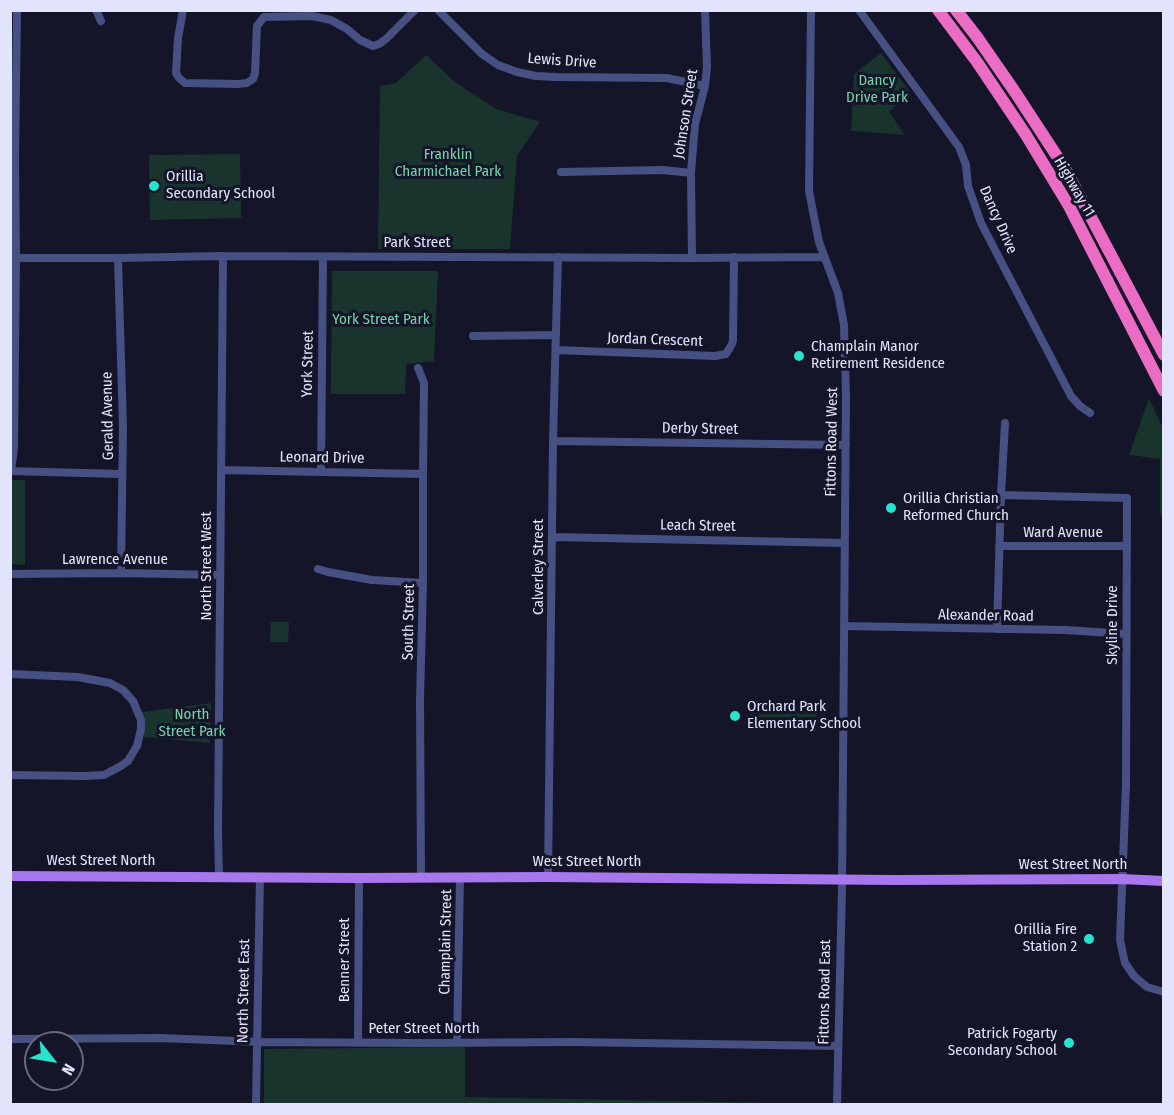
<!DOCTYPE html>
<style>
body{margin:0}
#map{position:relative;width:1174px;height:1115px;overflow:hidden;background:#151529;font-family:"Fira Sans Condensed",sans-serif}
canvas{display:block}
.frame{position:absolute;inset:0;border:12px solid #e1e4fb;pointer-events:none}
.north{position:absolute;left:24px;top:1031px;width:60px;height:60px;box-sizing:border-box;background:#151529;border:2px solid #67687d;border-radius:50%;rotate:121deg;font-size:16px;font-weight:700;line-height:24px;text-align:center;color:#e1e4fb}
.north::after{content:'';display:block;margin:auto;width:21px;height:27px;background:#27e2cf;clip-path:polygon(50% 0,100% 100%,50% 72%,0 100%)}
</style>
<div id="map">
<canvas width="1174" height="1115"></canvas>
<div class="frame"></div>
<div class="north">N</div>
</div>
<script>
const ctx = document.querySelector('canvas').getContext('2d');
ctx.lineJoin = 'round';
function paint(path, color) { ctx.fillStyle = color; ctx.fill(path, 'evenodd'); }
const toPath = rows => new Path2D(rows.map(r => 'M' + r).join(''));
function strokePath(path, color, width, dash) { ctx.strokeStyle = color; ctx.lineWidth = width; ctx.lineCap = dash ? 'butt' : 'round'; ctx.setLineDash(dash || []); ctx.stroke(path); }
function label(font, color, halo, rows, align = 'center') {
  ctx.font = font + ' "Fira Sans Condensed",sans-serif'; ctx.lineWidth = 6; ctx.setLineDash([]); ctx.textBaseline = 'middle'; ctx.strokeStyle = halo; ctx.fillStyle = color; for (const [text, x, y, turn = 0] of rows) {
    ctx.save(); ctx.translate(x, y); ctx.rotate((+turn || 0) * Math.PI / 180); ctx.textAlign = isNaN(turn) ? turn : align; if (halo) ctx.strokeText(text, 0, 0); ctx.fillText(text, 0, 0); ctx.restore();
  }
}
const green = toPath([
 [881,53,910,92,889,112,905,135,851,131,854,74],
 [426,55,455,82,496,109,540,122,517,156,510,249,378,249,380,86,396,83],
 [240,154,241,218,150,220,149,155],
 [332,271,438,271,434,361,406,364,405,394,331,394],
 [1149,398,1163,428,1163,520,1160,512,1160,459,1129,455],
 [11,480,25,480,25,565,11,564],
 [271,622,289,622,288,642,270,642],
 [211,703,210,743,144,737,142,712],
 [750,703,816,704,816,729,750,729],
 [465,1047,465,1097,774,1103,774,1104,264,1104,264,1049]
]);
const minor = toPath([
 [96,10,101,21],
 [183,10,178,38,176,73,179,78,185,83,238,84,247,83,253,79,255,73,257,26,264,17,312,16,331,20,347,29,360,40,373,46,379,44,386,39,415,10],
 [438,10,482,54,498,65,517,72,536,76,556,77,667,78,705,86],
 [811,10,809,191,819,242,838,293,844,325,846,396,842,889,837,1104],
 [859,10,959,147,966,165,968,186,981,223,1071,396,1080,406,1090,413],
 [561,172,663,170,691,173],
 [10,258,118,258,223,256,692,258,824,257],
 [118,258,123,427,121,573],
 [692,258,691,173,695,124,705,86,707,67,705,10],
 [473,336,556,335],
 [556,350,715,356,726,354,732,344,733,340,734,257],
 [418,368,424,383,423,474,423,583,420,700,421,878],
 [553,441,846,445],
 [221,470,423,474],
 [10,471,121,474],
 [11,471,14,448,16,258,15,161,17,10],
 [321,472,323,257],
 [1001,495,1127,498,1126,784,1120,940,1125,963,1134,976,1147,987,1164,992],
 [552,537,844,543],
 [999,546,1126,546],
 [318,569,328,572,372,580,423,583],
 [10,574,121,573,219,575],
 [844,626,1066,630,1126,634],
 [997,629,1001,495,1005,423],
 [10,674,78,677,110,683,123,690,133,701,141,720,141,729,137,746,128,761,121,766,104,775,84,776,10,775],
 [219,877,218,830,223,256],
 [548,877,553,441,558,257],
 [10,1039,160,1038,261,1042,421,1043,573,1042,838,1046],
 [358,1042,359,878],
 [457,1043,460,878],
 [256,1104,260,877]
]);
const major = toPath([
 [10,876,359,878,548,877,896,880,1122,879,1164,881]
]);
const highway = toPath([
 [938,10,977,62,1026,135,1069,206,1164,391],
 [956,10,977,37,1015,92,1066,170,1164,355]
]);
const markers = [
 [154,186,6,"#27e2cf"],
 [799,356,6,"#27e2cf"],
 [891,508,6,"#27e2cf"],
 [735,716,6,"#27e2cf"],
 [1089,939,6,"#27e2cf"],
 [1069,1043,6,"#27e2cf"]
];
const streetNames = [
 ["Lewis Drive",562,61,4],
 ["Johnson Street",686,114,-81],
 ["Highway 11",1074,187,60],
 ["Dancy Drive",998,220,66],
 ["Park Street",417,243],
 ["Jordan Crescent",655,340,2],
 ["York Street",308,364,-89],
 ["Gerald Avenue",108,416,-91],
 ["Derby Street",700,429,1],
 ["Fittons Road West",832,442,-89],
 ["Leonard Drive",322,458,1],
 ["Leach Street",698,526,1],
 ["Ward Avenue",1063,533],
 ["Lawrence Avenue",115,560],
 ["North Street West",207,566,-90],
 ["Calverley Street",539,567,-90],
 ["Alexander Road",986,616,1],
 ["South Street",409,622,-89],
 ["Skyline Drive",1113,625,-90],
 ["West Street North",101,861],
 ["West Street North",587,862],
 ["West Street North",1073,865],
 ["Champlain Street",446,942,-89],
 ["Benner Street",345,960,-90],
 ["North Street East",244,991,-89],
 ["Fittons Road East",825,992,-89],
 ["Peter Street North",424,1029]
];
const parkNames = [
 ["Dancy",877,81],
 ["Drive Park",877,98],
 ["Franklin",448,155],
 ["Charmichael Park",448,172],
 ["York Street Park",381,320],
 ["North",192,715],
 ["Street Park",192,732]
];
const poiNames = [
 ["Orillia",166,177],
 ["Secondary School",166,194],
 ["Champlain Manor",811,347],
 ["Retirement Residence",811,364],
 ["Orillia Christian",903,499],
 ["Reformed Church",903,516],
 ["Orchard Park",747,707],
 ["Elementary School",747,724],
 ["Orillia Fire",1077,930,"right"],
 ["Station 2",1077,947,"right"],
 ["Patrick Fogarty",1057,1034,"right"],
 ["Secondary School",1057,1051,"right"]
];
paint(green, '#19332d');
strokePath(minor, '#465082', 8);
strokePath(major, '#a977ed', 10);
strokePath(highway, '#eb6cc3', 12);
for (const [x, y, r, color] of markers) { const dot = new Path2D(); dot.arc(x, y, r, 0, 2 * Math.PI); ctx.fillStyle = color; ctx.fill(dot); strokePath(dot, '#151529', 2); }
label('15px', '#e1e4fb', '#151529', streetNames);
label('15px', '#75d3a9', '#151529', parkNames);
label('15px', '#e1e4fb', '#151529', poiNames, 'left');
</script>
